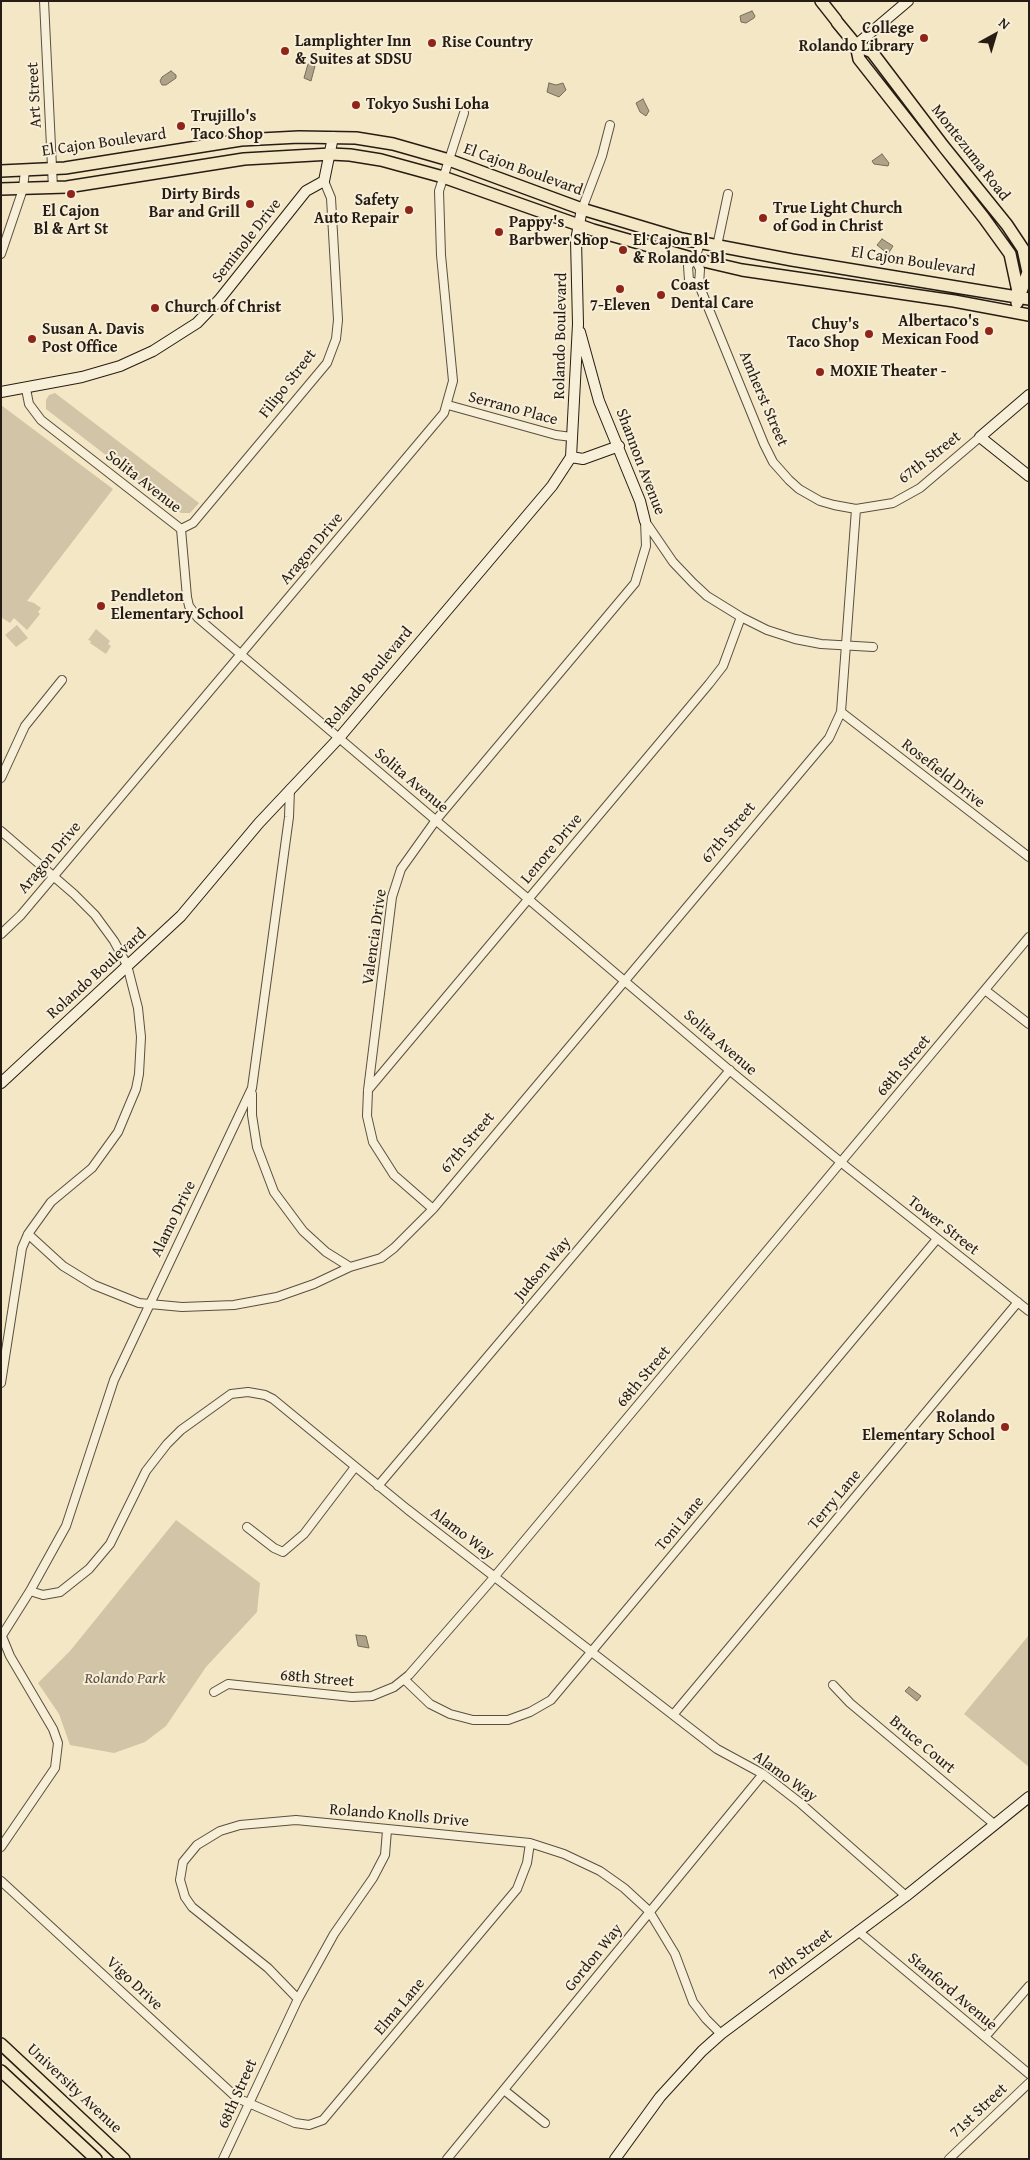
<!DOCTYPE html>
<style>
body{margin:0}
#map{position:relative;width:1030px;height:2160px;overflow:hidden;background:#f4e7c5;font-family:"Gentium Book Plus",serif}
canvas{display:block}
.frame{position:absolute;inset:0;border:2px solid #271c14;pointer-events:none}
.north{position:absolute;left:970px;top:10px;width:50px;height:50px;-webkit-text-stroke:4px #f8efd9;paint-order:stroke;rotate:39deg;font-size:14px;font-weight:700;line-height:20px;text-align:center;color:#271c14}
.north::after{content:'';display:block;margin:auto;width:18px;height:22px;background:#271c14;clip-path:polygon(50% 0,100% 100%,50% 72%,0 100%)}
</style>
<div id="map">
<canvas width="1030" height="2160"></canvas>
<div class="frame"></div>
<div class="north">N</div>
</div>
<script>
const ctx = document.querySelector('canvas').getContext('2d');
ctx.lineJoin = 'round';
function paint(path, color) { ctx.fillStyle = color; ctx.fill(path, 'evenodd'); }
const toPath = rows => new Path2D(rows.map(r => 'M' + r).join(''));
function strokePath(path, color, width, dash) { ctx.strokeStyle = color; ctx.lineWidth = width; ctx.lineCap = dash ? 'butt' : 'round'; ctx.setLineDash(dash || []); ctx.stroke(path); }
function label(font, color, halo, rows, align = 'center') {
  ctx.font = font + ' "Gentium Book Plus",serif'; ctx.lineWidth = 4; ctx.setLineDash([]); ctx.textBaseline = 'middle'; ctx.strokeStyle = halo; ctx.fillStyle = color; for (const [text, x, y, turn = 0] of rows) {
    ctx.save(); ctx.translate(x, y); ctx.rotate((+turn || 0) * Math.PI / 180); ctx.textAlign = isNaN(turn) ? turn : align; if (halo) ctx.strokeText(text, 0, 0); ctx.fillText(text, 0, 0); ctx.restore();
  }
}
const green = toPath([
 [55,393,199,503,190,513,181,513,46,409,46,400,49,395],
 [1,405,113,489,27,601,34,603,41,608,38,612,40,614,27,630,14,618,10,623,1,617],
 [17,625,28,638,16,647,5,635],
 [96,629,110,641,108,644,111,646,106,654,90,643,91,641,88,640],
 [176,1520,260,1583,257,1612,206,1667,166,1726,145,1742,114,1753,70,1745,59,1714,38,1683,70,1651],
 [1029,1635,1029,1767,964,1714]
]);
const water = toPath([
 [752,11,755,16,754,18,746,23,741,22,740,16,752,11],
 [308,64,315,66,311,81,304,78,308,64],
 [171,71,176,75,176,78,166,85,162,85,160,81,162,77,171,71],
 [549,83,556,85,563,83,566,90,559,97,547,92,549,83],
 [643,99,649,111,646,116,640,112,636,103,643,99],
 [882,154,889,163,888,166,874,164,872,161,882,154],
 [882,239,893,246,888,254,877,245,882,239],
 [356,1635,366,1636,369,1648,358,1646,356,1635],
 [909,1687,921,1696,917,1701,905,1691,909,1687]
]);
const street = toPath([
 [44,1,53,188],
 [582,209,602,156,610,125],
 [717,246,728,194],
 [1,254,23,189,25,170],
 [695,259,700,269,699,285,764,444,773,462,789,480,799,489,820,501,834,505,856,509,893,503,920,488,980,437],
 [699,285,689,280,688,266,695,259,700,243],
 [26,389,29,404,41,420,181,529,187,597,189,606,198,618,728,1069,848,1168,1029,1311],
 [448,405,556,435,572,437],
 [645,521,673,562,693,583,707,596,741,617,767,630,795,639,821,644,873,647],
 [181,529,193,523,327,363,336,339,338,320,331,198,324,181],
 [841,712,1029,857],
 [1,778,25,726,62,680],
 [1,831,74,894,95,915,114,941,127,965,138,1008,141,1037,139,1074,136,1089,118,1132,92,1168,51,1202,28,1234,22,1248,1,1383],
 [1,934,21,915,444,413,453,381,441,255,439,191,464,113],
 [985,990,1029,1024],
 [368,1090,709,684,723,666,741,617],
 [252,1094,252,1115,257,1147,274,1192,303,1231,326,1252,350,1267],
 [433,1209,394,1175,373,1142,367,1116,368,1090,392,897,401,869,436,820,635,583,646,546,645,521],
 [28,1234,63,1266,94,1285,139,1303,182,1307,234,1305,277,1297,314,1284,350,1267,381,1258,394,1248,433,1209,829,738,841,712,856,509],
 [378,1486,730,1070],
 [247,1527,274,1548,283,1552,304,1534,355,1467],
 [30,1591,43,1595,60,1592,89,1569,110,1544,146,1471,167,1444,181,1430,231,1394,248,1392,265,1395,273,1399,407,1509,717,1749,763,1774,799,1802,906,1896],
 [1,1634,10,1656,53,1729,58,1743,55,1768,1,1847],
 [1,1637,30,1591,66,1526,114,1380,252,1088,289,817,290,789],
 [405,1680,430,1704,450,1714,473,1720,508,1720,530,1712,551,1700,937,1239],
 [833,1685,850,1703,994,1824],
 [214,1692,228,1684,352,1697,372,1696,394,1687,409,1675,490,1582,1029,937],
 [673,1715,1018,1302],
 [1,1881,237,2098,295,2123,309,2125,323,2120,517,1889,527,1863,530,1843],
 [858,1931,1029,2074],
 [298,1999,268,1968,192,1907,185,1897,180,1880,183,1862,197,1845,220,1831,240,1825,296,1820,530,1843,564,1854,600,1871,624,1888,649,1911,675,1954,693,2002,706,2019,721,2034],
 [985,2037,1029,1986],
 [504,2090,545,2123],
 [223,2159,298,1999,334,1934,373,1878,385,1855,387,1830],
 [447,2159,763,1774],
 [949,2159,1029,2083]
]);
const secondary = toPath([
 [856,45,908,1],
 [580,332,599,401,640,501,645,521],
 [1,392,82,377,120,366,153,351,197,323,219,300,306,191,324,181,333,137],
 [1029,395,980,437,1029,476],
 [571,457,583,459,619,446],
 [1,1083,181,916,259,823,339,738,552,486,571,457,578,324,576,240,582,209],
 [615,2159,660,2097,702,2051,721,2034,906,1896,1029,1797]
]);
const primary = toPath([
 [821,1,836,20],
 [837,22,856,45,872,52,944,147,1007,225,1023,249,1028,272,1017,303],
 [856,45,859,59,984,218,1010,254,1019,296],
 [1,171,65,168,241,140,299,137,356,138,393,144,449,160,582,209,682,239,792,260,1029,299],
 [1,189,67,187,244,159,331,154,350,155,381,160,443,177,593,230,695,259,742,270,954,301,1029,315],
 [1,2044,124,2159],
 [1,2071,96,2159]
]);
const markers = [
 [924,38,5,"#8f2418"],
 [432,43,5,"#8f2418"],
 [285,51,5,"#8f2418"],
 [356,105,5,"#8f2418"],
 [181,126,5,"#8f2418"],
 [71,194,5,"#8f2418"],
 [250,204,5,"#8f2418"],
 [409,210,5,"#8f2418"],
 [763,218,5,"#8f2418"],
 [499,232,5,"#8f2418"],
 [623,250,5,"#8f2418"],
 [620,289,5,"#8f2418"],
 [661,295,5,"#8f2418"],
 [155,308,5,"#8f2418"],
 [989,331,5,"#8f2418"],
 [869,334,5,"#8f2418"],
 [32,339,5,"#8f2418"],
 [820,372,5,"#8f2418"],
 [101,606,5,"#8f2418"],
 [1005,1427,5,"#8f2418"]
];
const poiNames = [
 ["College",914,29,"right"],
 ["Rolando Library",914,47,"right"],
 ["Lamplighter Inn",295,42],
 ["& Suites at SDSU",295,60],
 ["Rise Country",442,43],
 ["Tokyo Sushi Loha",366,105],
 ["Trujillo's",191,117],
 ["Taco Shop",191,135],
 ["Dirty Birds",240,195,"right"],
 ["Bar and Grill",240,213,"right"],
 ["Safety",399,201,"right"],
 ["Auto Repair",399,219,"right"],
 ["True Light Church",773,209],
 ["of God in Christ",773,227],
 ["El Cajon",71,212,"center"],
 ["Bl & Art St",71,230,"center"],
 ["Pappy's",509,223],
 ["Barbwer Shop",509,241],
 ["El Cajon Bl",633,241],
 ["& Rolando Bl",633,259],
 ["Coast",671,286],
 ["Dental Care",671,304],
 ["7-Eleven",620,306,"center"],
 ["Church of Christ",165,308],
 ["Albertaco's",979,322,"right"],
 ["Mexican Food",979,340,"right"],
 ["Chuy's",859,325,"right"],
 ["Taco Shop",859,343,"right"],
 ["Susan A. Davis",42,330],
 ["Post Office",42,348],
 ["MOXIE Theater -",830,372],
 ["Pendleton",111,597],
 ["Elementary School",111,615],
 ["Rolando",995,1418,"right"],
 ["Elementary School",995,1436,"right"]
];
const streetNames = [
 ["Art Street",35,95,-93],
 ["El Cajon Boulevard",104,143,-8],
 ["Montezuma Road",970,153,52],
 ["El Cajon Boulevard",523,170,20],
 ["Seminole Drive",247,241,-52],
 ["El Cajon Boulevard",913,262,9],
 ["Rolando Boulevard",561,336,-89],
 ["Filipo Street",288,384,-52],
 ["Amherst Street",763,399,67],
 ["Serrano Place",513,409,15],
 ["67th Street",930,458,-38],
 ["Shannon Avenue",640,462,69],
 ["Solita Avenue",143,482,38],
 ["Aragon Drive",312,549,-50],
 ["Rolando Boulevard",369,678,-50],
 ["Rosefield Drive",943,774,38],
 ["Solita Avenue",411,781,40],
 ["67th Street",729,833,-50],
 ["Lenore Drive",552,849,-50],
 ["Aragon Drive",50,858,-50],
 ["Valencia Drive",375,937,-82],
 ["Rolando Boulevard",97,974,-42],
 ["Solita Avenue",720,1043,41],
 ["68th Street",904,1066,-50],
 ["67th Street",468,1143,-50],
 ["Alamo Drive",174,1219,-64],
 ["Tower Street",943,1226,38],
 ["Judson Way",543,1269,-50],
 ["68th Street",644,1377,-50],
 ["Terry Lane",835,1500,-50],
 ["Toni Lane",680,1524,-50],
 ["Alamo Way",462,1534,37],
 ["68th Street",317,1679,5],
 ["Bruce Court",922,1745,40],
 ["Alamo Way",785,1777,36],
 ["Rolando Knolls Drive",399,1816,5],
 ["70th Street",801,1955,-37],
 ["Gordon Way",594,1958,-51],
 ["Vigo Drive",134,1984,43],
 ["Stanford Avenue",952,1992,40],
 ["Elma Lane",400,2007,-50],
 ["University Avenue",74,2089,43],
 ["68th Street",238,2094,-66],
 ["71st Street",979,2111,-43]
];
const parkNames = [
 ["Rolando Park",125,1679]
];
paint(green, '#d1c4a7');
paint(water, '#aea289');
strokePath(water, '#786c5a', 1);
strokePath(street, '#5a4f40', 10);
strokePath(secondary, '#271c14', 12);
strokePath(primary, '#271c14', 14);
strokePath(street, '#f8efd9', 8);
strokePath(secondary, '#f8efd9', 10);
strokePath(primary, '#f4e7c5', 11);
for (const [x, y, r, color] of markers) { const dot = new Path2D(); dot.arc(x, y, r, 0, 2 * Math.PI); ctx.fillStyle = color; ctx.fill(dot); strokePath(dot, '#f8efd9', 2); }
label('bold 16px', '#271c14', '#f8efd9', poiNames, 'left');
label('16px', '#271c14', '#f8efd9', streetNames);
label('italic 16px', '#5a4e40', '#f8efd9', parkNames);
</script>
